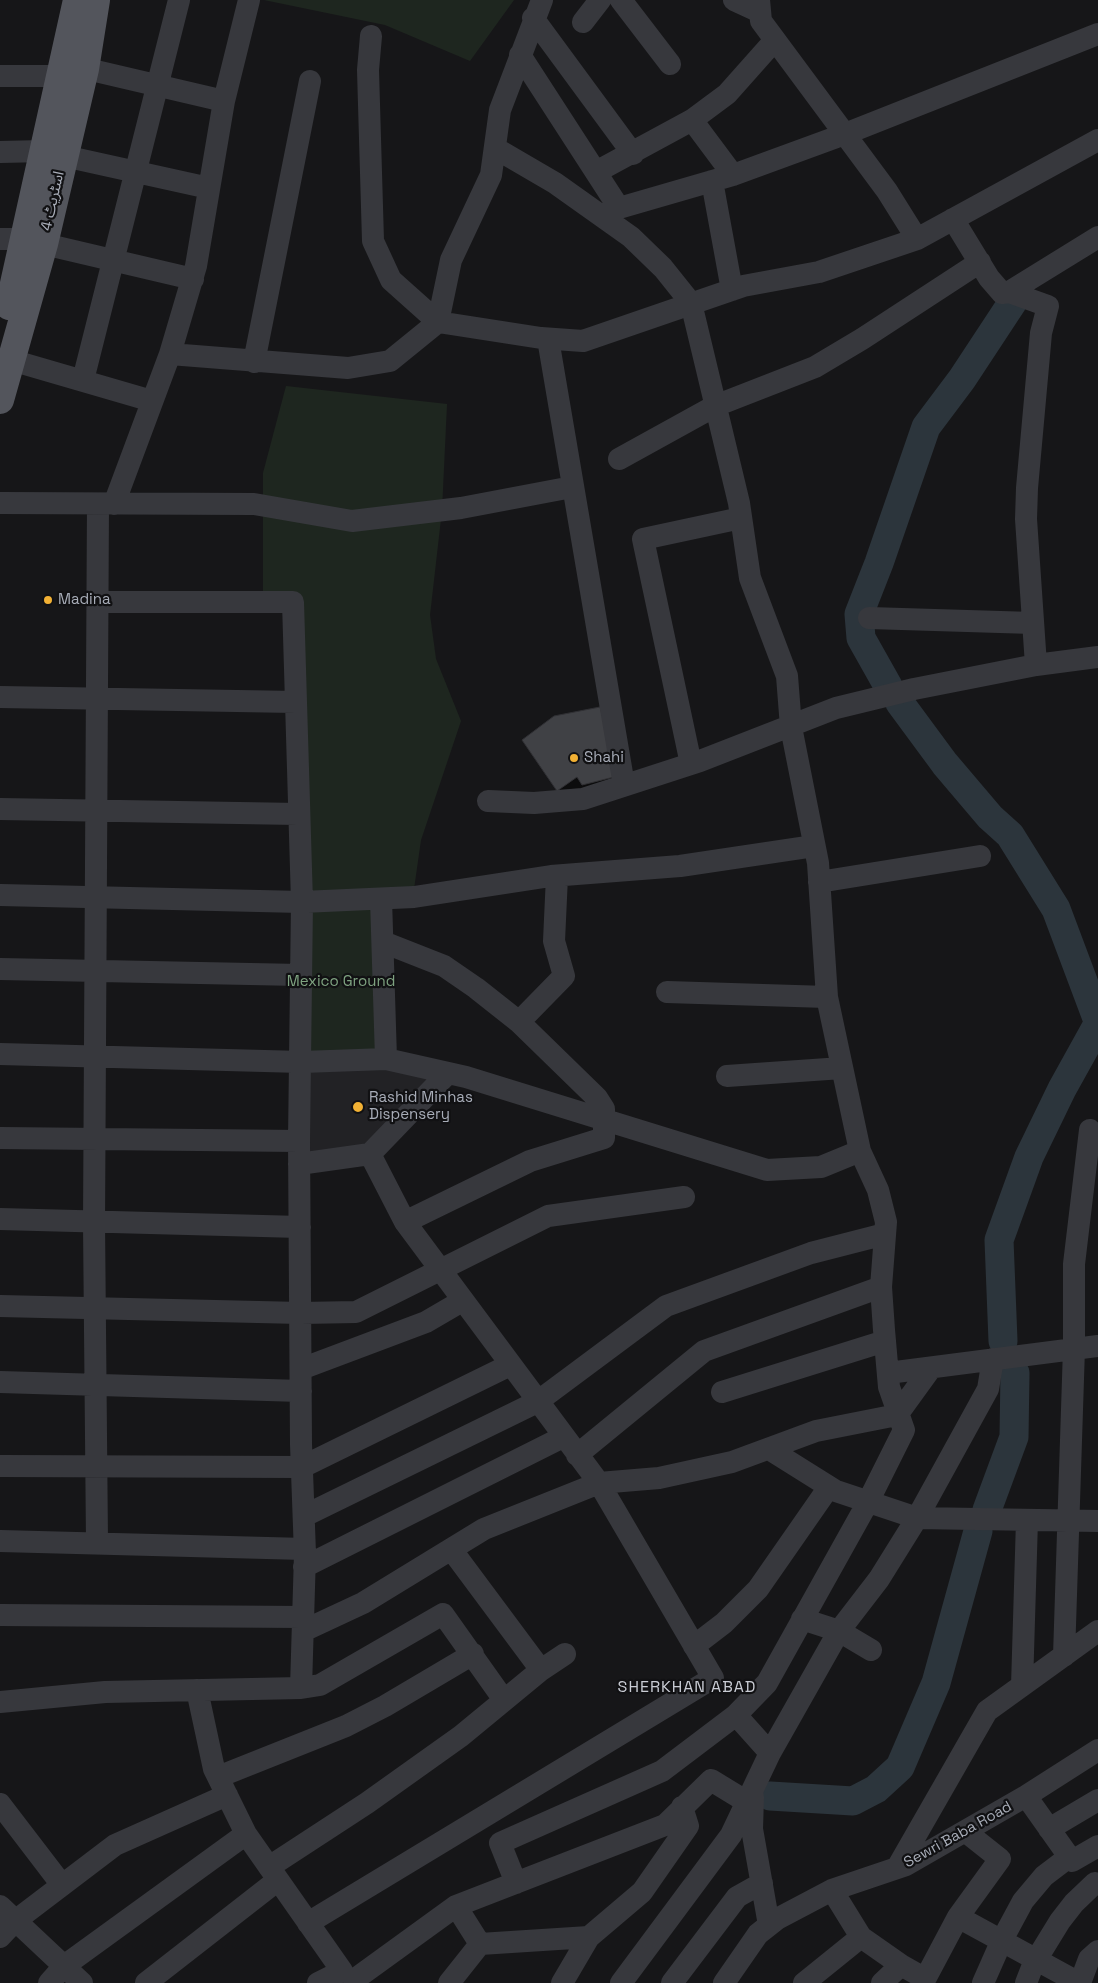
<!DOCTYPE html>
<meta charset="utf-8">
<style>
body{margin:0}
canvas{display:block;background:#161618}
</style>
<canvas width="1098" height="1983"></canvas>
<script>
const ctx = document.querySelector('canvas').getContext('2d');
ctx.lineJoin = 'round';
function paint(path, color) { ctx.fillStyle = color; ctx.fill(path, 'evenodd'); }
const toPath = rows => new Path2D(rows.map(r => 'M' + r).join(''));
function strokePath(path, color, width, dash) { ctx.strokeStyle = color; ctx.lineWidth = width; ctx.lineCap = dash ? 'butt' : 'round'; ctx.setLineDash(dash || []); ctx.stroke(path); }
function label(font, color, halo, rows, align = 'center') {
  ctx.font = font + ' "Space Grotesk","Noto Sans Arabic",sans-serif'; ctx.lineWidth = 4.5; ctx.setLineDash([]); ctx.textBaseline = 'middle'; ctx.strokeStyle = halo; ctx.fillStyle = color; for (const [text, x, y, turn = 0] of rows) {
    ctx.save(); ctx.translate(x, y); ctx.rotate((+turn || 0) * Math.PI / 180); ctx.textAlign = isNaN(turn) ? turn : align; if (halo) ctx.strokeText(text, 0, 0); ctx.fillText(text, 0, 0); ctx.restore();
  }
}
const built = toPath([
 [303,1063,448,1073,370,1154,299,1164]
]);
const green = toPath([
 [264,0,514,0,470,61,385,25],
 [286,386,447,404,442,510,430,615,436,659,461,721,421,840,413,896,303,901,293,602,263,602,263,473],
 [380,901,382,1059,303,1063,303,903]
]);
const shadow = toPath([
 [554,717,627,785,558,790]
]);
const river = toPath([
 [888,686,861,638,859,614,879,563,926,427,962,379,1014,300],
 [900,703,945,764,990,817,1010,835,1056,909,1098,1021],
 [1003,1341,999,1240,1029,1157,1062,1089,1098,1024],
 [987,1510,1014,1437,1015,1373],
 [770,1796,853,1801,876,1789,900,1767,936,1683,978,1531]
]);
const building = toPath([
 [600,707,618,776,582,785,577,777,557,791,522,740,554,716,600,707]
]);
const minor = toPath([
 [621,0,670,64],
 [734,0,760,12],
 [759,0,761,21,887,191,917,239],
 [533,18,633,154],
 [583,22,600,0],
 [371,36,368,70,373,241,391,280,438,322,451,260,491,175,500,110,542,0],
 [520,55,619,208],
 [70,65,224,101],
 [0,76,60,76],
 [692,120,733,175],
 [495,148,555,183,631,237,663,268,691,303,739,503,750,578,787,676,791,727,818,863,827,997,860,1151,878,1190,886,1222,881,1287,884,1330,889,1387,904,1430,868,1502,767,1683,736,1715,662,1771,500,1843,516,1883],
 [0,152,44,151],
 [64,156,209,188],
 [596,172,692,120,727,94,775,40],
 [712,181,732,290],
 [602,215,619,208,733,175,845,134,1098,34],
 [953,219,989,278,1002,293,1009,292,1098,237],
 [0,239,23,239],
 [44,244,193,279],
 [1009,292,1048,306,1041,333,1027,488,1026,519,1036,665],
 [548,339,624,785],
 [170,354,348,368,390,361,438,322,541,338,583,341,743,286,819,272,917,239,1098,140],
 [11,360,152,401],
 [254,362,310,81],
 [83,380,179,0],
 [619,459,715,406,815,367,862,339,980,262],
 [0,503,254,504,352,521,461,508,572,487],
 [114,504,170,354,196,266,224,101,249,0],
 [98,602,293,602,302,902,299,1141,301,1444,305,1554,301,1688],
 [869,618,1033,623],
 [0,697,296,702],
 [691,764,643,539,741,518],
 [488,801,534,803,583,799,700,761,836,708,914,689,1036,665,1098,657],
 [0,809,298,814],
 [819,882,980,856],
 [0,895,302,902,414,897,551,876,680,866,814,846],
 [381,899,386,1059],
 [383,942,444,966,476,988,519,1022,597,1098,604,1109,604,1138,530,1161,405,1222],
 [0,969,300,975],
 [667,992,827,997],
 [519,1022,564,976,554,941,557,876],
 [0,1054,302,1062,386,1059,466,1077,767,1170,821,1167,860,1151],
 [727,1076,842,1068],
 [0,1138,299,1141],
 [299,1164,370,1154,448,1073],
 [0,1219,300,1227],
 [0,1306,301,1313,356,1312,548,1216,684,1197],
 [301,1369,426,1322,462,1301],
 [888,1373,1098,1346],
 [0,1382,301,1391],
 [722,1392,885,1341],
 [769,1449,836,1491,917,1518,1098,1521],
 [577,1455,704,1351,881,1287],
 [0,1466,302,1467,510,1365],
 [304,1516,537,1402,666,1306,811,1253,885,1234],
 [0,1541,305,1549],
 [97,1542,94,1223,98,504],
 [451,1549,541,1670],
 [304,1567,563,1437],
 [0,1615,303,1617],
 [802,1619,839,1631,871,1650],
 [303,1631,363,1603,484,1529,599,1483,659,1478,732,1462,816,1431,897,1415,931,1368],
 [694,1646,724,1623,758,1589,829,1487],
 [1064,1656,1074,1348,1074,1264,1090,1130],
 [1022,1686,1027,1520],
 [197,1690,214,1769,246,1834,342,1971,318,1983],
 [0,1702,105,1692,301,1688,320,1685,443,1614,504,1700],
 [736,1715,770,1753],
 [218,1777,346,1726,385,1706,473,1654],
 [1026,1796,1072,1861,1098,1846],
 [753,1797,752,1829,769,1925],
 [0,1804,62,1885],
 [1049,1829,1098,1800],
 [269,1867,367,1803,461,1736,541,1670,565,1654],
 [897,1868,987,1711,1098,1631],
 [832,1890,861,1937,901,1965,924,1978],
 [0,1906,82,1983],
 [958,1917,1079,1983],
 [308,1923,713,1678,599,1483,405,1222,370,1154],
 [0,1937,15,1921,115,1845,227,1795],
 [480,1944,589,1937],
 [354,1980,456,1906,665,1825,711,1780,747,1802],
 [49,1983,64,1966,246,1834],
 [146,1983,278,1880],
 [449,1983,480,1944,456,1906],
 [562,1983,589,1937,642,1892,688,1826,682,1807],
 [621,1983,731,1835,770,1753,839,1631,879,1579,917,1518,988,1389,993,1359],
 [672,1983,737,1897,762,1883],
 [724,1983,758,1934,777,1919,832,1890,906,1865,1026,1796,1098,1750],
 [804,1983,861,1937],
 [882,1983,901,1965],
 [923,1983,958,1917,1000,1859,966,1832],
 [983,1983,1002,1940,1023,1901,1044,1876,1069,1857],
 [1026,1983,1033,1965,1060,1921,1074,1903,1095,1883],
 [1080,1983,1089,1959,1098,1951]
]);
const major = toPath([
 [9,306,77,0],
 [0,400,44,244,85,69,96,0]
]);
const markers = [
 [48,600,5,"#f2b134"],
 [574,758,5,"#f2b134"],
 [358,1107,6,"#f2b134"]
];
const streetNames = [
 ["اسٹریٹ 4",53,201,-77],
 ["Sewri Baba Road",958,1835,-29]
];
const poiNames = [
 ["Madina",58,600],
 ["Shahi",584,758],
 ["Rashid Minhas",369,1098],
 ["Dispensery",369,1115]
];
const parkNames = [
 ["Mexico Ground",341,982]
];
const neighbourhoodNames = [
 ["SHERKHAN ABAD",687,1688]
];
paint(built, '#222225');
paint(green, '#1e261f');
paint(shadow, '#0007');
strokePath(river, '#2c353c', 29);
paint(building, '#404145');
strokePath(building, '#303034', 1);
strokePath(minor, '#37383d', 22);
strokePath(major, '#53555c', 28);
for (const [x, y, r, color] of markers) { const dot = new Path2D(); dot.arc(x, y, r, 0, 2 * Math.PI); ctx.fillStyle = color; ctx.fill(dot); strokePath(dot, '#111113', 2); }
label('15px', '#a8adb8', '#111113', streetNames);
label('15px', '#a8adb8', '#111113', poiNames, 'left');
label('15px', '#7fa381', '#111113', parkNames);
ctx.letterSpacing = '1px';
label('16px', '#c9ccd4', '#111113', neighbourhoodNames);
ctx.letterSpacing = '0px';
</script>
